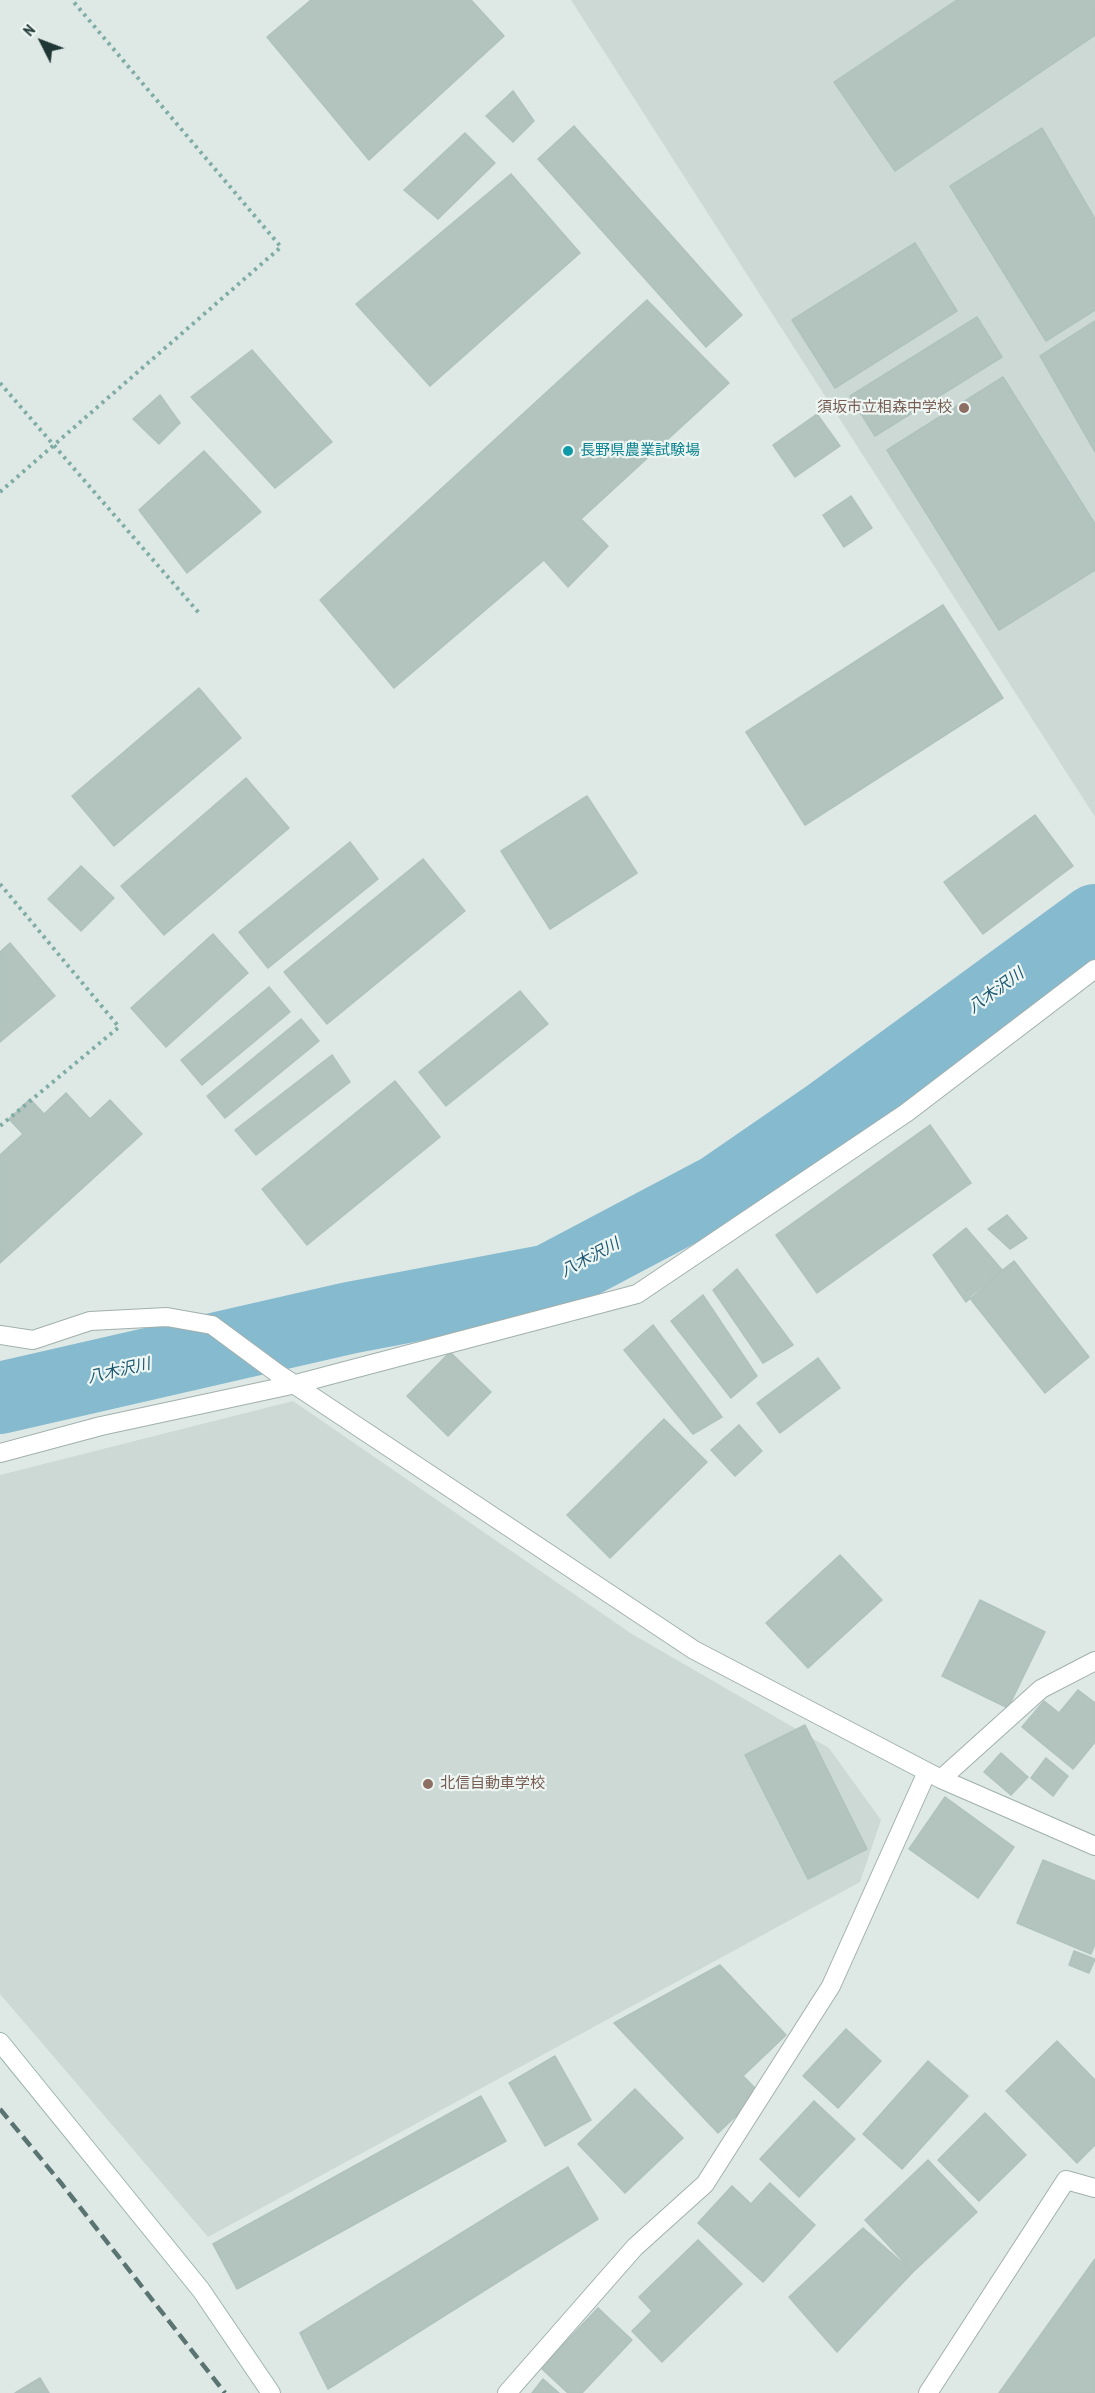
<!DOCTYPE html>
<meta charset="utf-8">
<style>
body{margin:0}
#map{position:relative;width:1095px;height:2393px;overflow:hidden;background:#dee9e6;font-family:"PT Sans Narrow",sans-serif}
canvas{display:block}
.north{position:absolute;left:12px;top:12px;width:60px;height:60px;-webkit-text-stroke:4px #eef6f3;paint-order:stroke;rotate:312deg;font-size:16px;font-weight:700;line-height:24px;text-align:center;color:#203835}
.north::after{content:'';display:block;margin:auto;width:21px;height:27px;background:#203835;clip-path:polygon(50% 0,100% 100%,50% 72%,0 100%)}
</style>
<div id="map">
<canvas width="1095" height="2393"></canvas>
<div class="north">N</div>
</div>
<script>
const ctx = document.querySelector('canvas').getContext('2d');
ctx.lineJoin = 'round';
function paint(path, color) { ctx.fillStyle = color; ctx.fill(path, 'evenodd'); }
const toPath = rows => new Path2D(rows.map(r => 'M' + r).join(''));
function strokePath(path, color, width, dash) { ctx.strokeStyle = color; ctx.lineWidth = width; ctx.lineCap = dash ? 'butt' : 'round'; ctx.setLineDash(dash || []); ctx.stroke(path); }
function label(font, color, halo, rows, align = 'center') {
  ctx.font = font + ' "PT Sans Narrow","Noto Sans JP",sans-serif'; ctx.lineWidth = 4.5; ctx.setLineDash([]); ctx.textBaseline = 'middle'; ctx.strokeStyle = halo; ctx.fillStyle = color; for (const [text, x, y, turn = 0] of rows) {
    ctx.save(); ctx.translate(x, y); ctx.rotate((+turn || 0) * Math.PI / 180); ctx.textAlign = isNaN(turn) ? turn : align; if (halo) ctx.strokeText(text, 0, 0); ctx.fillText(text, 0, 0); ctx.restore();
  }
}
const built = toPath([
 [571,0,1095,0,1095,817],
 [293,1401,632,1634,829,1748,881,1820,860,1882,208,2237,0,1994,0,1475]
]);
const river = toPath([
 [0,1398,349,1318,549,1280,721,1189,824,1118,1095,920]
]);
const building = toPath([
 [311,0,471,0,504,36,369,160,267,37,311,0],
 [957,0,1095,0,1095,35,895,171,834,82,957,0],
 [513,91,534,121,513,142,486,116,513,91],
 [574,126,742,315,706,347,538,159,574,126],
 [1042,128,1095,219,1095,310,1046,341,950,186,1042,128],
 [465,133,495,163,438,219,404,190,465,133],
 [511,174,580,253,430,386,356,304,511,174],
 [915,243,957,311,835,388,792,320,915,243],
 [647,300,729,383,581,519,608,546,568,587,544,560,394,688,320,600,647,300],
 [977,317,1002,357,875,436,850,396,977,317],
 [1095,321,1095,452,1040,356,1095,321],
 [252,350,332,442,275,488,191,397,252,350],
 [1003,377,1095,524,1095,570,999,630,887,450,1003,377],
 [160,395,180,423,159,444,133,419,160,395],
 [817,414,840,446,795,477,773,445,817,414],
 [204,451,261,512,187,573,139,510,204,451],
 [851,496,872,528,844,547,823,515,851,496],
 [943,605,1003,698,805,825,746,732,943,605],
 [199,688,241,738,114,846,72,796,199,688],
 [246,778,289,828,164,935,121,886,246,778],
 [587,796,637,873,550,929,501,851,587,796],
 [1035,815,1073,866,983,934,944,882,1035,815],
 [350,842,378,879,268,968,239,932,350,842],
 [423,859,465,911,327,1024,284,972,423,859],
 [81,866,114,898,81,931,48,899,81,866],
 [213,934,248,973,166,1047,131,1008,213,934],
 [10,943,55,996,0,1042,0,952,10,943],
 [269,987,290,1012,202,1085,181,1060,269,987],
 [520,991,548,1024,446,1106,419,1072,520,991],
 [301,1019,319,1041,225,1118,207,1096,301,1019],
 [332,1055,350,1082,256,1155,235,1130,332,1055],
 [395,1081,440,1137,307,1245,262,1189,395,1081],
 [66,1093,90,1119,110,1100,142,1134,0,1263,0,1155,23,1134,9,1119,30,1099,44,1114,66,1093],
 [930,1125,971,1183,817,1293,776,1235,930,1125],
 [1007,1215,1027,1238,1010,1249,988,1229,1007,1215],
 [966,1228,1003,1271,966,1302,933,1255,966,1228],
 [1014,1261,1089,1357,1045,1393,969,1297,1014,1261],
 [737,1269,793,1345,763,1363,713,1290,737,1269],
 [703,1295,757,1376,731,1398,671,1321,703,1295],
 [653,1325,722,1417,693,1434,624,1350,653,1325],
 [450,1352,491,1392,448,1436,407,1396,450,1352],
 [818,1358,840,1388,780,1433,757,1403,818,1358],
 [664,1419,707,1462,610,1558,567,1515,664,1419],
 [739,1425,762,1451,735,1476,711,1450,739,1425],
 [840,1555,882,1600,808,1668,766,1623,840,1555],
 [980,1600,1045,1632,1008,1708,942,1676,980,1600],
 [1078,1690,1095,1703,1095,1742,1073,1769,1022,1727,1044,1701,1059,1713,1078,1690],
 [805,1725,867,1849,808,1879,745,1755,805,1725],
 [1001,1753,1028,1777,1011,1795,984,1772,1001,1753],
 [1046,1758,1068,1776,1053,1796,1031,1778,1046,1758],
 [945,1797,1014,1847,978,1898,909,1849,945,1797],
 [1043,1860,1095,1881,1095,1944,1091,1954,1017,1923,1043,1860],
 [1074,1951,1095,1959,1089,1973,1069,1965,1074,1951],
 [720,1965,786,2035,743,2076,760,2093,718,2133,614,2023,720,1965],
 [846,2029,881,2061,838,2108,803,2076,846,2029],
 [1057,2041,1095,2080,1095,2145,1077,2163,1006,2091,1057,2041],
 [555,2056,591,2120,545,2146,509,2083,555,2056],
 [928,2061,968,2096,902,2169,863,2134,928,2061],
 [635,2089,683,2138,625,2193,578,2144,635,2089],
 [481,2096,506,2141,237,2289,213,2244,481,2096],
 [814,2101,855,2139,799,2197,760,2159,814,2101],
 [985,2113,1026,2155,979,2201,938,2160,985,2113],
 [928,2160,977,2212,913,2272,865,2220,928,2160],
 [568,2167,598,2219,328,2389,300,2333,568,2167],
 [770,2183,815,2225,763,2282,698,2223,732,2186,751,2204,770,2183],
 [863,2228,913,2272,837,2352,789,2297,863,2228],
 [698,2240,742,2284,662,2362,632,2331,652,2311,639,2297,698,2240],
 [1095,2259,1095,2393,999,2393,1095,2259],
 [598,2308,632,2340,582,2393,568,2393,541,2368,598,2308],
 [40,2378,49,2393,15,2393,40,2378],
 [543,2379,559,2393,532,2393,543,2379]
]);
const path = toPath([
 [0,383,199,613],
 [0,492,281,247,72,0],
 [0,884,119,1027,0,1126]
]);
const street = toPath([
 [0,1335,33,1340,90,1321,167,1317,212,1325,277,1373,694,1650,941,1779,1095,1846],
 [0,1453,101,1426,296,1384,637,1294,906,1113,1095,969],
 [941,1779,1041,1689,1095,1661],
 [507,2393,635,2247,705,2184,831,1986,927,1772],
 [928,2393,1066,2180,1095,2188]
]);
const secondary = toPath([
 [0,2042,201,2290,271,2393]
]);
const rail = toPath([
 [0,2109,61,2183,225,2393]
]);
const markers = [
 [964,408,6,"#8d6e63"],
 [568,451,6,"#0f9aa8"],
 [428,1784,6,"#8d6e63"]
];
const educationNames = [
 ["須坂市立相森中学校",952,408],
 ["北信自動車学校",440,1784,"left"]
];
const cultureNames = [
 ["長野県農業試験場",580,451]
];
const waterNames = [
 ["八木沢川",996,991,-36],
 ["八木沢川",590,1258,-28],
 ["八木沢川",119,1371,-13]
];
paint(built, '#ccd9d5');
strokePath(river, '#86bace', 72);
paint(building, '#b3c4bf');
strokePath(building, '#b0c2bd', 1.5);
strokePath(street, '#a1b0ad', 20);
strokePath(secondary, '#9db5af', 20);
strokePath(path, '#7faca4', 4, [3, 4.5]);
strokePath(street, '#fff', 18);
strokePath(secondary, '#fff', 18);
strokePath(rail, '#5a7471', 4.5, [12, 6]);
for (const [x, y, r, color] of markers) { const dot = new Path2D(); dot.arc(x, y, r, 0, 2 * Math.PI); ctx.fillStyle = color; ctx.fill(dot); strokePath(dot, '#eef6f3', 2); }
label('15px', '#785e54', '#eef6f3', educationNames, 'right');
label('15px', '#0d838f', '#eef6f3', cultureNames, 'left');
label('italic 16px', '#1c5872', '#eef6f3', waterNames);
</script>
